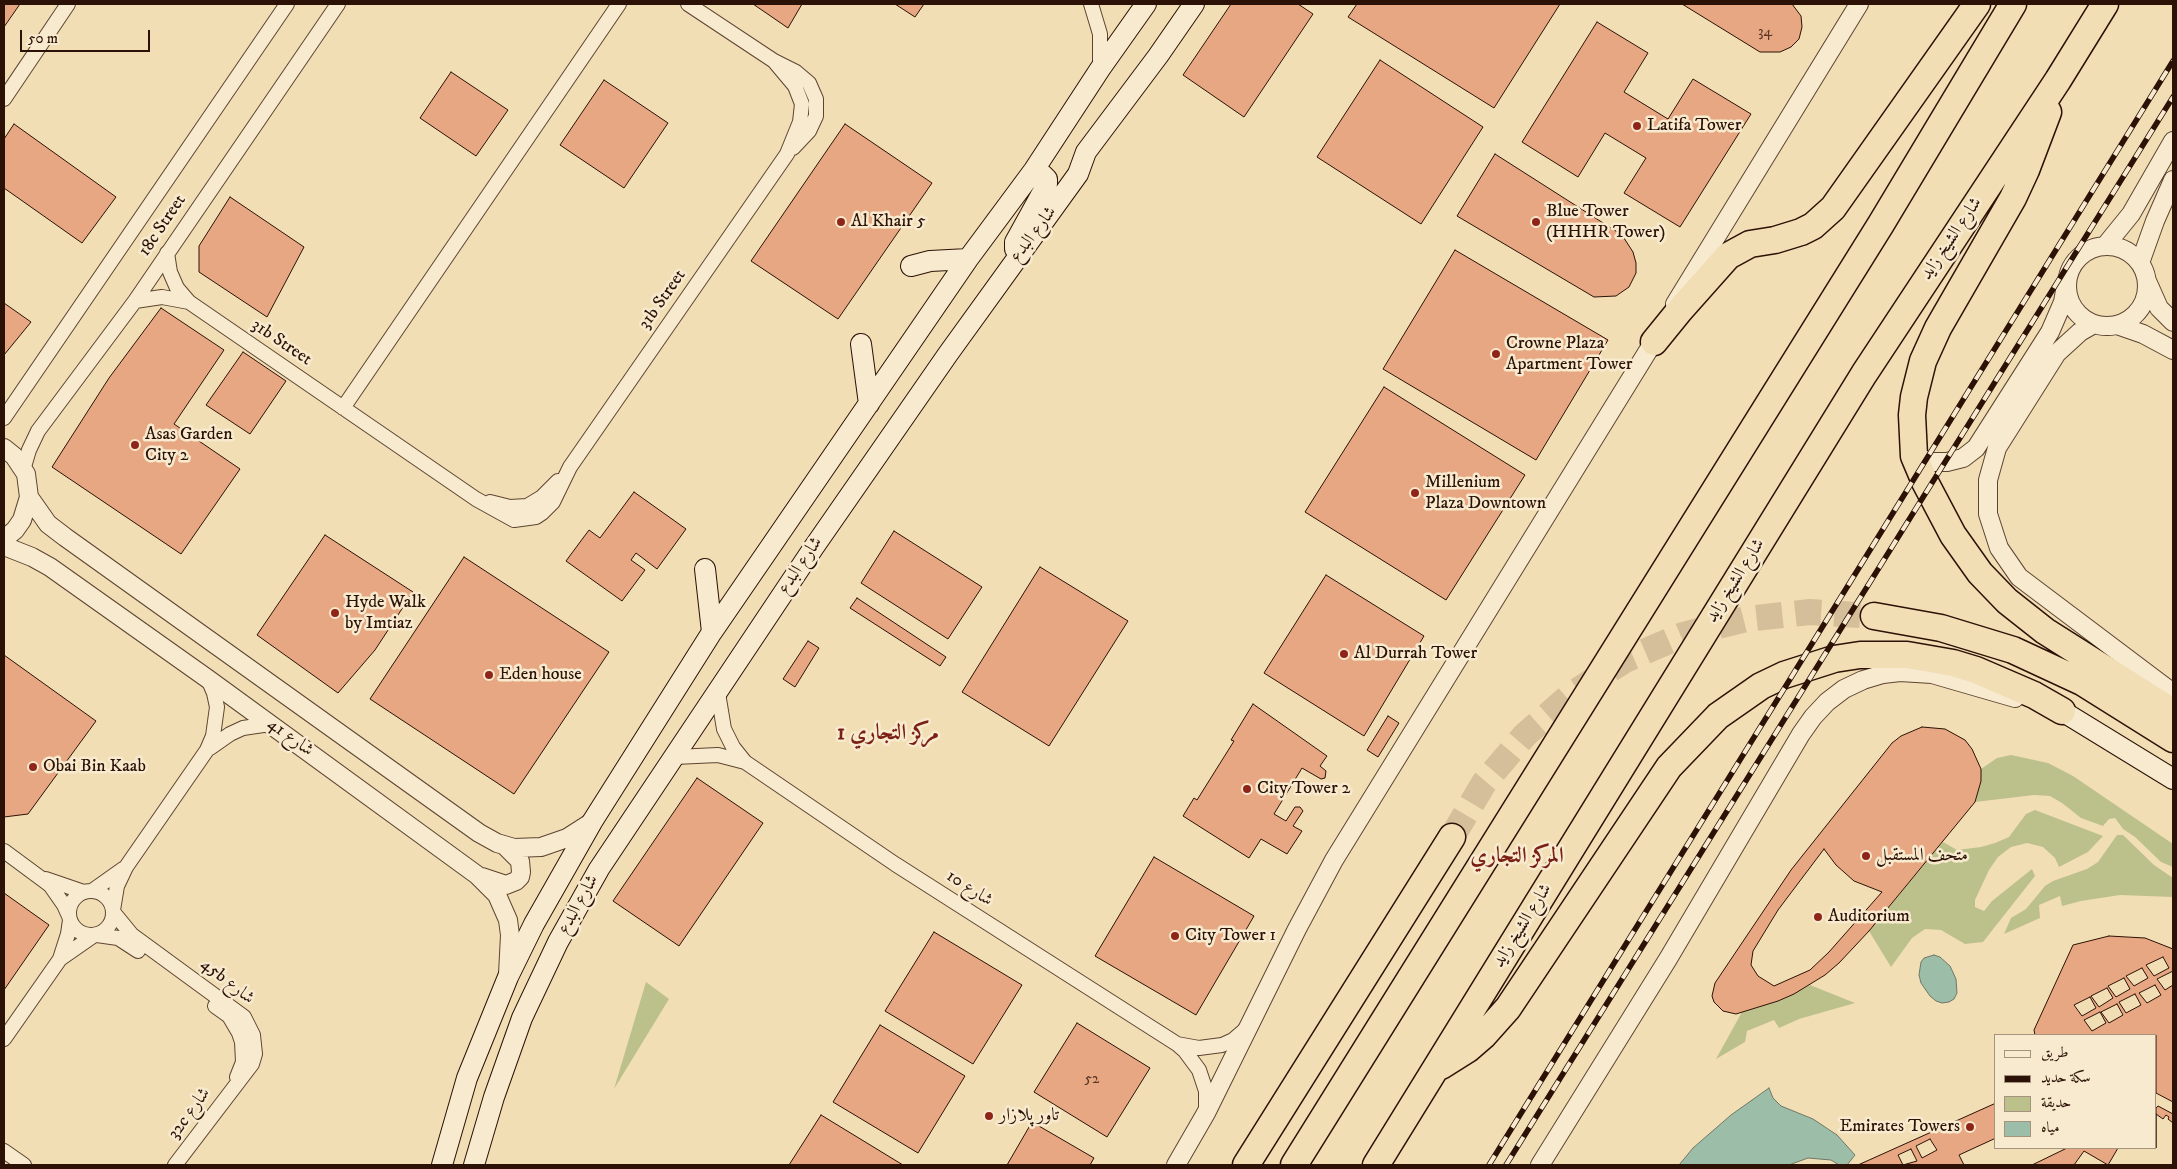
<!DOCTYPE html>
<meta charset="utf-8">
<style>
body{margin:0}
#map{position:relative;width:2177px;height:1169px;overflow:hidden;background:#f2deb4;font-family:"IM FELL DW Pica",Amiri,serif}
canvas{display:block}
.frame{position:absolute;inset:0;border:5px solid #2b1106;pointer-events:none}
.legend{position:absolute;left:1994px;top:1034px;width:162px;height:115px;box-sizing:border-box;background:#f7eace;border:1px solid #a5937e;margin:0;padding:6px 9px;list-style:none;font-size:15px;color:#2b1106}
.legend li{display:flex;align-items:center;gap:10px;height:25px}
.legend b{width:25px;border:1px solid #a5937e}
.scale{position:absolute;left:20px;top:30px;width:130px;height:22px;box-sizing:border-box;border:2px solid #2b1106;border-top:0;padding-left:6px;font-size:15px;line-height:18px;white-space:nowrap;color:#2b1106;-webkit-text-stroke:4px #f7eace;paint-order:stroke}
</style>
<div id="map">
<canvas width="2177" height="1169"></canvas>
<div class="frame"></div>
<ul class="legend">
<li><b style="height:6px;background:#f7eace"></b>طريق</li>
<li><b style="height:6px;background:#2b1106"></b>سكة حديد</li>
<li><b style="height:14px;background:#bcc18c"></b>حديقة</li>
<li><b style="height:14px;background:#9cbda7"></b>مياه</li>
</ul>
<div class="scale">50 m</div>
</div>
<script>
const ctx = document.querySelector('canvas').getContext('2d');
ctx.lineJoin = 'round';
function paint(path, color) { ctx.fillStyle = color; ctx.fill(path, 'evenodd'); }
const toPath = rows => new Path2D(rows.map(r => 'M' + r).join(''));
function strokePath(path, color, width, dash) { ctx.strokeStyle = color; ctx.lineWidth = width; ctx.lineCap = dash ? 'butt' : 'round'; ctx.setLineDash(dash || []); ctx.stroke(path); }
function label(font, color, halo, rows, align = 'center') {
  ctx.font = font + ' "IM FELL DW Pica",Amiri,serif'; ctx.lineWidth = 5; ctx.setLineDash([]); ctx.textBaseline = 'middle'; ctx.strokeStyle = halo; ctx.fillStyle = color; for (const [text, x, y, turn = 0] of rows) {
    ctx.save(); ctx.translate(x, y); ctx.rotate((+turn || 0) * Math.PI / 180); ctx.textAlign = isNaN(turn) ? turn : align; if (halo) ctx.strokeText(text, 0, 0); ctx.fillText(text, 0, 0); ctx.restore();
  }
}
const green = toPath([
 [2011,755,2048,763,2073,776,2173,844,2173,867,2161,862,2135,837,2123,829,2115,818,2109,819,2103,826,2081,818,2062,803,2050,796,2034,795,1975,802,1981,781,1981,769,1997,758],
 [2035,810,2103,836,2088,852,2059,867,2055,858,2043,847,2027,843,2011,847,1998,857,1989,870,1975,900,1975,907,1984,911,1992,901,2032,869,2035,876,1983,942,1965,944,1941,930,1925,929,1912,938,1891,967,1869,931,1943,842,1957,850,1981,847,1995,843,2009,837,2026,814],
 [2117,835,2123,835,2154,865,2173,878,2173,897,2120,895,2081,901,2062,906,2060,896,2039,905,2040,918,2004,934,2011,918,2026,909,2045,886,2053,881,2087,869,2098,862],
 [646,982,669,999,614,1089],
 [1810,985,1855,1003,1799,1019,1779,1028,1774,1020,1747,1031,1745,1042,1716,1059,1742,1012,1778,1001]
]);
const water = toPath([
 [1934,955,1940,957,1950,966,1956,979,1957,993,1954,999,1949,1002,1942,1003,1936,1001,1930,996,1921,983,1919,975,1921,962,1924,958,1934,955],
 [1769,1088,1773,1098,1781,1106,1813,1119,1837,1135,1855,1155,1847,1165,1839,1165,1831,1160,1808,1158,1789,1165,1679,1165,1693,1148,1731,1115,1769,1088]
]);
const building = toPath([
 [4,4,20,4,4,27,4,4],
 [753,4,802,4,788,28,753,4],
 [895,4,924,4,915,17,895,4],
 [1231,4,1298,4,1313,14,1244,117,1183,75,1231,4],
 [1357,4,1560,4,1494,108,1348,17,1357,4],
 [1682,4,1792,4,1801,16,1802,27,1799,39,1791,47,1780,52,1760,52,1682,4],
 [1597,22,1648,53,1624,92,1668,119,1693,79,1751,114,1680,227,1624,193,1646,158,1605,133,1578,177,1522,142,1597,22],
 [1380,60,1483,127,1421,224,1317,157,1380,60],
 [451,72,508,110,476,156,420,118,451,72],
 [604,80,668,123,624,188,560,145,604,80],
 [14,124,116,197,82,243,4,188,4,139,14,124],
 [845,124,932,183,838,319,751,261,845,124],
 [1495,154,1622,235,1633,252,1636,263,1636,273,1629,287,1616,296,1594,297,1457,216,1495,154],
 [230,197,304,247,267,317,199,272,199,246,230,197],
 [1455,250,1608,340,1536,460,1383,369,1455,250],
 [4,303,31,322,4,355,4,303],
 [161,308,224,350,174,424,240,469,181,554,52,467,109,378,161,308],
 [243,352,286,381,250,434,206,405,243,352],
 [1384,387,1525,475,1446,600,1305,512,1384,387],
 [634,492,686,529,657,569,636,553,631,560,645,570,622,601,566,561,589,530,600,538,634,492],
 [894,531,982,587,948,639,861,583,894,531],
 [325,535,413,592,375,650,338,693,257,635,325,535],
 [464,557,609,652,514,794,370,699,464,557],
 [1040,567,1128,621,1049,746,962,692,1040,567],
 [1326,575,1424,636,1364,736,1264,673,1326,575],
 [857,598,946,657,940,666,850,608,857,598],
 [808,641,819,648,795,687,783,679,808,641],
 [4,655,96,721,28,814,4,817,4,655],
 [1253,704,1327,756,1320,766,1326,771,1325,778,1321,779,1302,768,1274,814,1286,821,1295,807,1300,807,1303,811,1293,826,1302,831,1287,854,1261,839,1249,858,1183,816,1194,798,1197,800,1234,741,1231,740,1253,704],
 [1388,716,1399,723,1378,757,1367,750,1388,716],
 [1922,727,1945,729,1965,740,1972,749,1981,769,1981,781,1975,802,1869,931,1839,963,1825,975,1794,994,1778,1001,1736,1014,1723,1011,1714,1002,1712,996,1715,983,1791,870,1892,743,1901,736,1922,727],
 [697,778,763,823,679,946,613,901,697,778],
 [1824,849,1836,865,1854,881,1882,892,1829,952,1810,970,1774,986,1758,976,1751,965,1753,951,1778,910,1824,849],
 [1154,857,1254,916,1196,1015,1095,956,1154,857],
 [4,893,49,925,4,990,4,893],
 [934,932,1022,985,973,1064,885,1011,934,932],
 [2109,936,2145,938,2173,949,2173,1102,2156,1093,2156,1035,2035,1035,2034,1030,2073,945,2109,936],
 [2163,957,2169,968,2154,976,2146,965,2163,957],
 [2142,968,2148,978,2134,986,2126,976,2142,968],
 [2173,971,2173,985,2165,990,2157,979,2173,971],
 [2124,978,2130,989,2116,997,2108,986,2124,978],
 [2155,985,2161,995,2147,1003,2139,993,2155,985],
 [2107,988,2113,998,2099,1007,2091,996,2107,988],
 [2135,994,2141,1005,2126,1013,2119,1002,2135,994],
 [2090,997,2096,1008,2082,1016,2074,1005,2090,997],
 [2117,1004,2123,1015,2109,1023,2101,1012,2117,1004],
 [2100,1012,2106,1023,2092,1031,2084,1020,2100,1012],
 [1077,1023,1150,1068,1107,1137,1034,1092,1077,1023],
 [880,1025,965,1076,918,1153,833,1102,880,1025],
 [1996,1103,1996,1148,2156,1148,2156,1108,2158,1106,2173,1114,2173,1165,1858,1165,1996,1103],
 [2156,1114,2163,1119,2166,1115,2169,1117,2168,1119,2173,1123,2173,1165,2074,1165,2084,1151,2108,1165,2118,1148,2156,1148,2156,1114],
 [821,1115,903,1165,789,1165,821,1115],
 [1032,1122,1094,1158,1090,1165,1007,1165,1032,1122],
 [1996,1138,1996,1148,2067,1148,2032,1165,1964,1165,1959,1155,1996,1138],
 [1930,1139,1937,1150,1922,1158,1916,1146,1930,1139],
 [1911,1149,1917,1161,1903,1165,1898,1155,1911,1149]
]);
const motorwayTunnel = toPath([
 [1452,837,1484,783,1525,735,1572,694,1625,660,1683,635,1746,619,1810,612,1874,616]
]);
const minor = toPath([
 [688,4,774,61,796,72,809,83,816,99,816,116,809,131,793,148],
 [1091,4,1100,34,1100,69],
 [4,99,68,4],
 [167,253,170,272,177,288,189,302,476,499,514,520,536,517,542,513,553,502,570,467,787,154,800,122,802,104,795,86,774,61],
 [135,301,162,297,189,302],
 [343,408,619,4],
 [4,418,287,4],
 [23,470,29,450,38,431,135,301,338,4],
 [490,502,510,507,527,506,542,497,558,481],
 [718,693,724,729,733,747,745,762,895,864,1177,1044,1185,1051,1199,1070,1206,1091,1206,1110],
 [210,748,230,734,243,728,270,724],
 [675,757,718,755,745,762],
 [4,851,50,885,64,905,69,916],
 [46,879,84,892],
 '69 913a22 22 0 1 1 44 0a22 22 0 1 1-44 0Z',
 [92,891,123,869],
 [113,910,117,886,126,867,207,750,213,736,217,707,214,693,208,679],
 [114,913,132,935,244,1017,253,1035,255,1054,252,1064,175,1165],
 [97,935,118,938,138,951],
 [60,959,93,936],
 [215,1006,229,1016,239,1033,242,1042,243,1062,237,1077],
 [4,1039,60,959,68,934,70,920],
 [1177,1044,1199,1048,1222,1045,1233,1040,1247,1028],
 [4,1151,24,1165]
]);
const tertiary = toPath([
 '2067 286a40 40 0 1 1 80 0a40 40 0 1 1-80 0Z',
 [2105,246,2131,214,2173,141],
 [2140,263,2155,221,2173,180],
 [2147,281,2159,308,2173,322],
 [1675,304,1859,4],
 [2094,324,2080,332,2057,353,1997,448,1988,480,1988,514,1999,548,2019,577,2173,693],
 [2117,325,2143,334,2173,350],
 [4,448,14,456,26,474,29,497,22,520,15,530,4,539],
 [1914,456,1930,462,1947,462,1963,458,1976,448,2050,332,2063,302,2066,285],
 [29,497,48,524,65,537,479,833,497,843,514,848,541,847,567,838,592,822],
 [4,546,32,557,50,567,208,679,477,875,497,895,508,920,510,935,508,974],
 [482,877,506,885,516,881,520,877,521,872,520,861,505,846],
 [1176,1165,1206,1113,1297,929,1334,860,1659,333],
 [1540,1165,1668,959,1801,734,1813,717,1827,702,1844,689,1863,680,1883,674,1900,672,1932,674,2015,698]
]);
const secondary = toPath([
 [1015,249,1015,242,1047,184,1047,179,1043,175,1034,170],
 [911,266,930,261,968,259],
 [861,344,869,404],
 [705,569,712,632],
 [2062,711,2173,779],
 [442,1165,467,1078,508,977,534,924,592,822,712,632,968,259,1034,170,1100,69,1146,4],
 [474,1165,494,1097,522,1018,558,942,599,869,814,547,948,354,1078,174,1086,152,1158,56,1194,4]
]);
const motorway = toPath([
 [2048,112,2026,170,2013,198,1938,328,1923,361,1914,397,1912,415,1914,456,1925,482,1953,535,1980,573,2007,601,2045,631,2173,712],
 [1654,342,1680,310,1728,256,1750,244,1775,240,1801,232,1813,226,1833,208,1977,4],
 [1874,616,1941,628,2013,650,2082,682,2173,739],
 [1441,1066,1468,1049,1483,1036,1508,1008,1669,767,1718,716,1761,686,1784,675,1834,659,1860,655,1907,655,1953,663,1976,670,2034,695,2062,711],
 [1246,1165,1452,837],
 [1294,1165,1881,224,2013,4],
 [1376,1165,1864,374,2058,80,2105,4]
]);
const rail = toPath([
 [1489,1165,2173,61],
 [1506,1165,2173,97]
]);
const markers = [
 [1637,126,5,"#8f2418"],
 [841,222,5,"#8f2418"],
 [1536,222,5,"#8f2418"],
 [1496,354,5,"#8f2418"],
 [135,445,5,"#8f2418"],
 [1415,493,5,"#8f2418"],
 [335,613,5,"#8f2418"],
 [1344,654,5,"#8f2418"],
 [489,675,5,"#8f2418"],
 [33,767,5,"#8f2418"],
 [1247,789,5,"#8f2418"],
 [1866,856,5,"#8f2418"],
 [1818,917,5,"#8f2418"],
 [1175,936,5,"#8f2418"],
 [989,1116,5,"#8f2418"],
 [1970,1127,5,"#8f2418"]
];
const numberNames = [
 ["34",1765,33],
 ["52",1092,1080]
];
const poiNames = [
 ["Latifa Tower",1647,126],
 ["Blue Tower",1546,212],
 ["(HHHR Tower)",1546,233],
 ["Al Khair 5",851,222],
 ["Crowne Plaza",1506,344],
 ["Apartment Tower",1506,365],
 ["Asas Garden",145,435],
 ["City 2",145,456],
 ["Millenium",1425,483],
 ["Plaza Downtown",1425,504],
 ["Hyde Walk",345,603],
 ["by Imtiaz",345,624],
 ["Al Durrah Tower",1354,654],
 ["Eden house",499,675],
 ["Obai Bin Kaab",43,767],
 ["City Tower 2",1257,789],
 ["متحف المستقبل",1876,856],
 ["Auditorium",1828,917],
 ["City Tower 1",1185,936],
 ["تاور پلازار",999,1116],
 ["Emirates Towers",1960,1127,"right"]
];
const streetNames = [
 ["18c Street",163,226,-56],
 ["شارع البدع",1034,235,-53],
 ["شارع الشيخ زايد",1952,239,-56],
 ["31b Street",663,300,-55],
 ["31b Street",281,343,34],
 ["شارع البدع",801,566,-56],
 ["شارع الشيخ زايد",1736,581,-58],
 ["شارع 41",290,738,36],
 ["شارع 10",969,889,33],
 ["شارع البدع",579,905,-61],
 ["شارع الشيخ زايد",1523,926,-58],
 ["45b شارع",227,982,38],
 ["32c شارع",190,1114,-54]
];
const districtNames = [
 ["مركز التجاري 1",888,734],
 ["المركز التجاري",1517,857]
];
paint(green, '#bcc18c');
paint(water, '#9cbda7');
strokePath(water, '#6f7867', 1);
paint(building, '#e7a782');
strokePath(building, '#2b1106', 1);
strokePath(motorwayTunnel, '#d4bf9a', 26, [26, 13]);
strokePath(minor, '#5d4432', 16);
strokePath(tertiary, '#5d4432', 20);
strokePath(secondary, '#2b1106', 22);
strokePath(motorway, '#2b1106', 29);
strokePath(minor, '#f7eace', 14);
strokePath(tertiary, '#f7eace', 18);
strokePath(secondary, '#f7eace', 20);
strokePath(motorway, '#f2deb4', 26);
strokePath(rail, '#2b1106', 5.5);
strokePath(rail, '#f7eace', 4, [11]);
for (const [x, y, r, color] of markers) { const dot = new Path2D(); dot.arc(x, y, r, 0, 2 * Math.PI); ctx.fillStyle = color; ctx.fill(dot); strokePath(dot, '#f7eace', 2); }
label('15px', '#5a3625', null, numberNames);
label('18px', '#2b1106', '#f7eace', poiNames, 'left');
label('18px', '#2b1106', '#f7eace', streetNames);
label('bold 22px', '#7a1f14', '#f7eace', districtNames);
</script>
